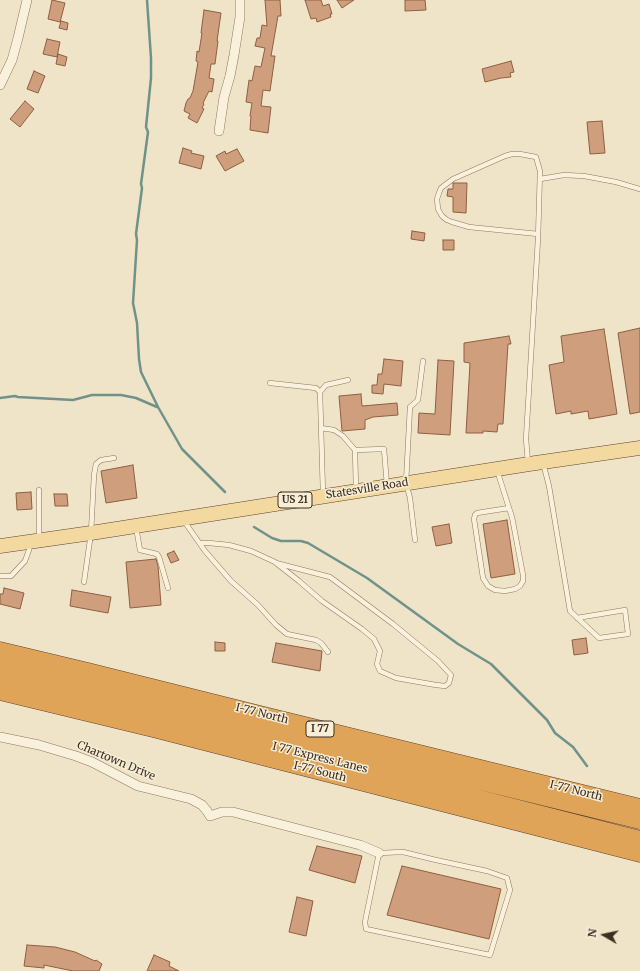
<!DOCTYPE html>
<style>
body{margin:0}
#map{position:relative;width:640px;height:971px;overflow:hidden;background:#f0e4c8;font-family:Merriweather,serif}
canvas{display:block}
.north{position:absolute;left:584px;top:915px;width:40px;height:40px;-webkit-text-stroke:3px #f7eed8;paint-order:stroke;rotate:279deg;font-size:11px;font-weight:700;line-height:16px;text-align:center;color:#3d2e20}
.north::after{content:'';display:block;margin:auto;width:14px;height:18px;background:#3d2e20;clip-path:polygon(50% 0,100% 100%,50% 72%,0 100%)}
</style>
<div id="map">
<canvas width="640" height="971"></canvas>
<div class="north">N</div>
</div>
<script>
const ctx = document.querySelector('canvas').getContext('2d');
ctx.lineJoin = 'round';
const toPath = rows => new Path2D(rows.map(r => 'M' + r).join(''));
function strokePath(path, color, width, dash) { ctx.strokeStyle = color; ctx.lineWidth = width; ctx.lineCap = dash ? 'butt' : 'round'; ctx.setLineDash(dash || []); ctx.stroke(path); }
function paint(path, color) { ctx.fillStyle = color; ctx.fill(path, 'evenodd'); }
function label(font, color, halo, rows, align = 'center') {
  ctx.font = font + ' Merriweather,serif'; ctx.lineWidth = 3; ctx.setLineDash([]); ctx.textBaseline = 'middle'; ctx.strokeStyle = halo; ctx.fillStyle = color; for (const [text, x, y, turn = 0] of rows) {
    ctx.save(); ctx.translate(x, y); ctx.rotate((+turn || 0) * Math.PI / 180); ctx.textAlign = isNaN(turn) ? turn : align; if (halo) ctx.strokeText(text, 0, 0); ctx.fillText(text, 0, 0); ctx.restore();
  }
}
const stream = toPath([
 [147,0,151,58,151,78,146,127,148,132,141,184,142,188,136,234,137,240,133,303,137,323,139,359,141,372,158,407,182,449,225,492],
 [0,398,15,396,18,397,73,400,92,395,121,395,136,398,157,407],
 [254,527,272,538,281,541,301,541,308,543,367,578,458,644,491,664,547,720,555,733,573,747,587,766]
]);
const building = toPath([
 [52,0,65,3,60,22,48,19,52,0],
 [265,0,280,0,281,16,278,16,271,56,275,56,270,91,263,90,261,106,271,107,268,133,250,130,251,116,250,116,252,103,246,102,249,80,252,81,255,66,261,67,265,48,255,46,257,38,260,38,262,25,267,26,265,0],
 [305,0,321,0,323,6,329,4,332,14,330,14,331,17,317,22,316,18,311,19,305,0],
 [337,0,354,0,342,8,337,0],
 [405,0,425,0,426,10,405,11,405,0],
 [204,10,221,13,217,41,218,41,215,64,211,64,209,78,214,79,212,92,209,91,203,103,204,104,202,108,204,109,197,123,188,118,190,114,184,111,186,103,188,99,190,98,193,91,198,62,196,61,197,51,199,52,202,33,201,33,204,10],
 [61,21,68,23,67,30,59,28,61,21],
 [47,39,60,42,57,57,43,54,47,39],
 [58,54,67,57,65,66,56,64,58,54],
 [511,61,514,72,510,73,511,77,501,78,485,82,482,69,511,61],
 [34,71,45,76,38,93,27,89,34,71],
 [25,101,34,109,20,127,10,119,25,101],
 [602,121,605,153,590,154,587,122,602,121],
 [183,148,192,151,191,153,204,156,201,169,179,163,183,148],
 [237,149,244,161,225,171,216,156,225,151,226,154,237,149],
 [453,183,467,183,466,213,453,212,453,197,447,196,448,189,453,189,453,183],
 [412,231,425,233,424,241,411,239,412,231],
 [443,240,454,240,454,250,443,250,443,240],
 [640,328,640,412,630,414,618,333,640,328],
 [604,329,617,414,589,419,588,411,571,414,571,411,556,414,549,365,564,362,561,336,604,329],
 [509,336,511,344,508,344,503,424,498,424,497,432,483,431,483,433,466,433,470,363,464,362,464,343,509,336],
 [384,359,403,361,401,386,384,384,383,394,372,393,372,385,377,385,378,374,382,374,384,359],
 [438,360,454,361,450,435,418,433,419,413,435,414,438,360],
 [361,394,362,406,397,403,398,415,373,417,365,420,365,429,342,431,339,396,361,394],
 [133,465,137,498,106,503,101,471,133,465],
 [31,492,32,509,17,510,16,493,31,492],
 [54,494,67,494,68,506,55,506,54,494],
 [507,520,515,574,491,578,483,524,507,520],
 [449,524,452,543,436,546,432,527,449,524],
 [174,551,179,560,171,563,167,554,174,551],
 [156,559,158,566,161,605,130,608,126,562,156,559],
 [4,588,24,593,20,609,0,604,0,594,3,594,4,588],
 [72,590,111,597,108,613,70,606,72,590],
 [586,638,588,653,574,655,572,640,586,638],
 [215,642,225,643,225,651,215,651,215,642],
 [276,643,322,651,320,671,272,662,276,643],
 [317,846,362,856,355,883,309,870,317,846],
 [402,866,501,889,489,939,387,915,402,866],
 [297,897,313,901,306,936,289,932,297,897],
 [27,945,55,947,75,952,95,961,96,960,102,964,99,971,73,971,44,965,44,968,24,966,27,945],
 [154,955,170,962,169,966,179,971,147,971,154,955]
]);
const lane = toPath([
 [540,179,564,175,584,176,616,182,640,189],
 [270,383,316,388,320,392,323,494],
 [320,392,326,385,348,380],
 [321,428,334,430,343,436,355,450],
 [528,462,526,439,538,239,540,171,536,157,520,154,512,154,505,156,453,179,441,188,439,193,437,199,438,209,442,216,447,220,452,222,469,227,538,234],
 [543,463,549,486,570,611,599,638,628,634,625,610,577,618],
 [497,470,509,508,512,517,523,575,523,581,520,586,515,589,505,591,495,590,488,586,483,578,474,519,475,515,477,513,509,508],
 [356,489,355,450,384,449,387,485],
 [39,490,39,539],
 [184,521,205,551,231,581,258,605,276,625,287,634,316,640,321,643,328,652],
 [136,527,140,550,157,554,159,557,168,588],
 [415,540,410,498,406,483,410,407,418,400,423,361],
 [200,543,209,543,229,545,251,551,275,562,276,563,299,581,322,601,362,629,374,639,380,651,377,664,380,671,396,678,436,685,445,686,449,683,451,675,438,661,393,624,330,577,276,563],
 [0,576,11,576,25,561,29,550,30,543],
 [84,582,91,533,94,475,96,464,101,460,114,458],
 [403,852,436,860,487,871,507,878,510,890,490,955,366,929,365,922,379,853,403,852]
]);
const street = toPath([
 [0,85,12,60,18,38,27,0],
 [219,131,224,97,230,76,234,55,240,17,240,0],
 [0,737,39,745,76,756,92,762,138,786,191,799,202,805,207,811,210,816,222,812,233,812,360,845,379,853]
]);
const primary = toPath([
 [0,546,91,533,529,464,640,448]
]);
const highway = toPath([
 [0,650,88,671,260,714,640,807],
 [0,664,640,821],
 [0,678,157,716,640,839],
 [0,692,153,729,640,854]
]);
const shields = [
 [295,500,34],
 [320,729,28]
];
const shieldNames = [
 ["US 21",295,500],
 ["I 77",320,729]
];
const streetNames = [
 ["Statesville Road",367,489,-9],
 ["I-77 North",262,714,14],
 ["I 77 Express Lanes",320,758,14],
 ["Chartown Drive",116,761,23],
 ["I-77 South",320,772,14],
 ["I-77 North",576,791,14]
];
strokePath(stream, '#6f938a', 2.5);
paint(building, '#cf9f7d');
strokePath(building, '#8d5f41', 1);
strokePath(lane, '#8d765c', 5.5);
strokePath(street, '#8d765c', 10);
strokePath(primary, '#5b4430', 15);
strokePath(highway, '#5b4430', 17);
strokePath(lane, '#faf1dc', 4.5);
strokePath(street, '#faf1dc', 9);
strokePath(primary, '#f3d9a0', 14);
strokePath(highway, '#e0a458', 16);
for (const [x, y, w] of shields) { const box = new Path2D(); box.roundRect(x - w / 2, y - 8, w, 16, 3); ctx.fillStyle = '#f7eed8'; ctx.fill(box); strokePath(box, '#3d2e20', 1); }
label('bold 10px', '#3d2e20', null, shieldNames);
label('11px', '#3d2e20', '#f7eed8', streetNames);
</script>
